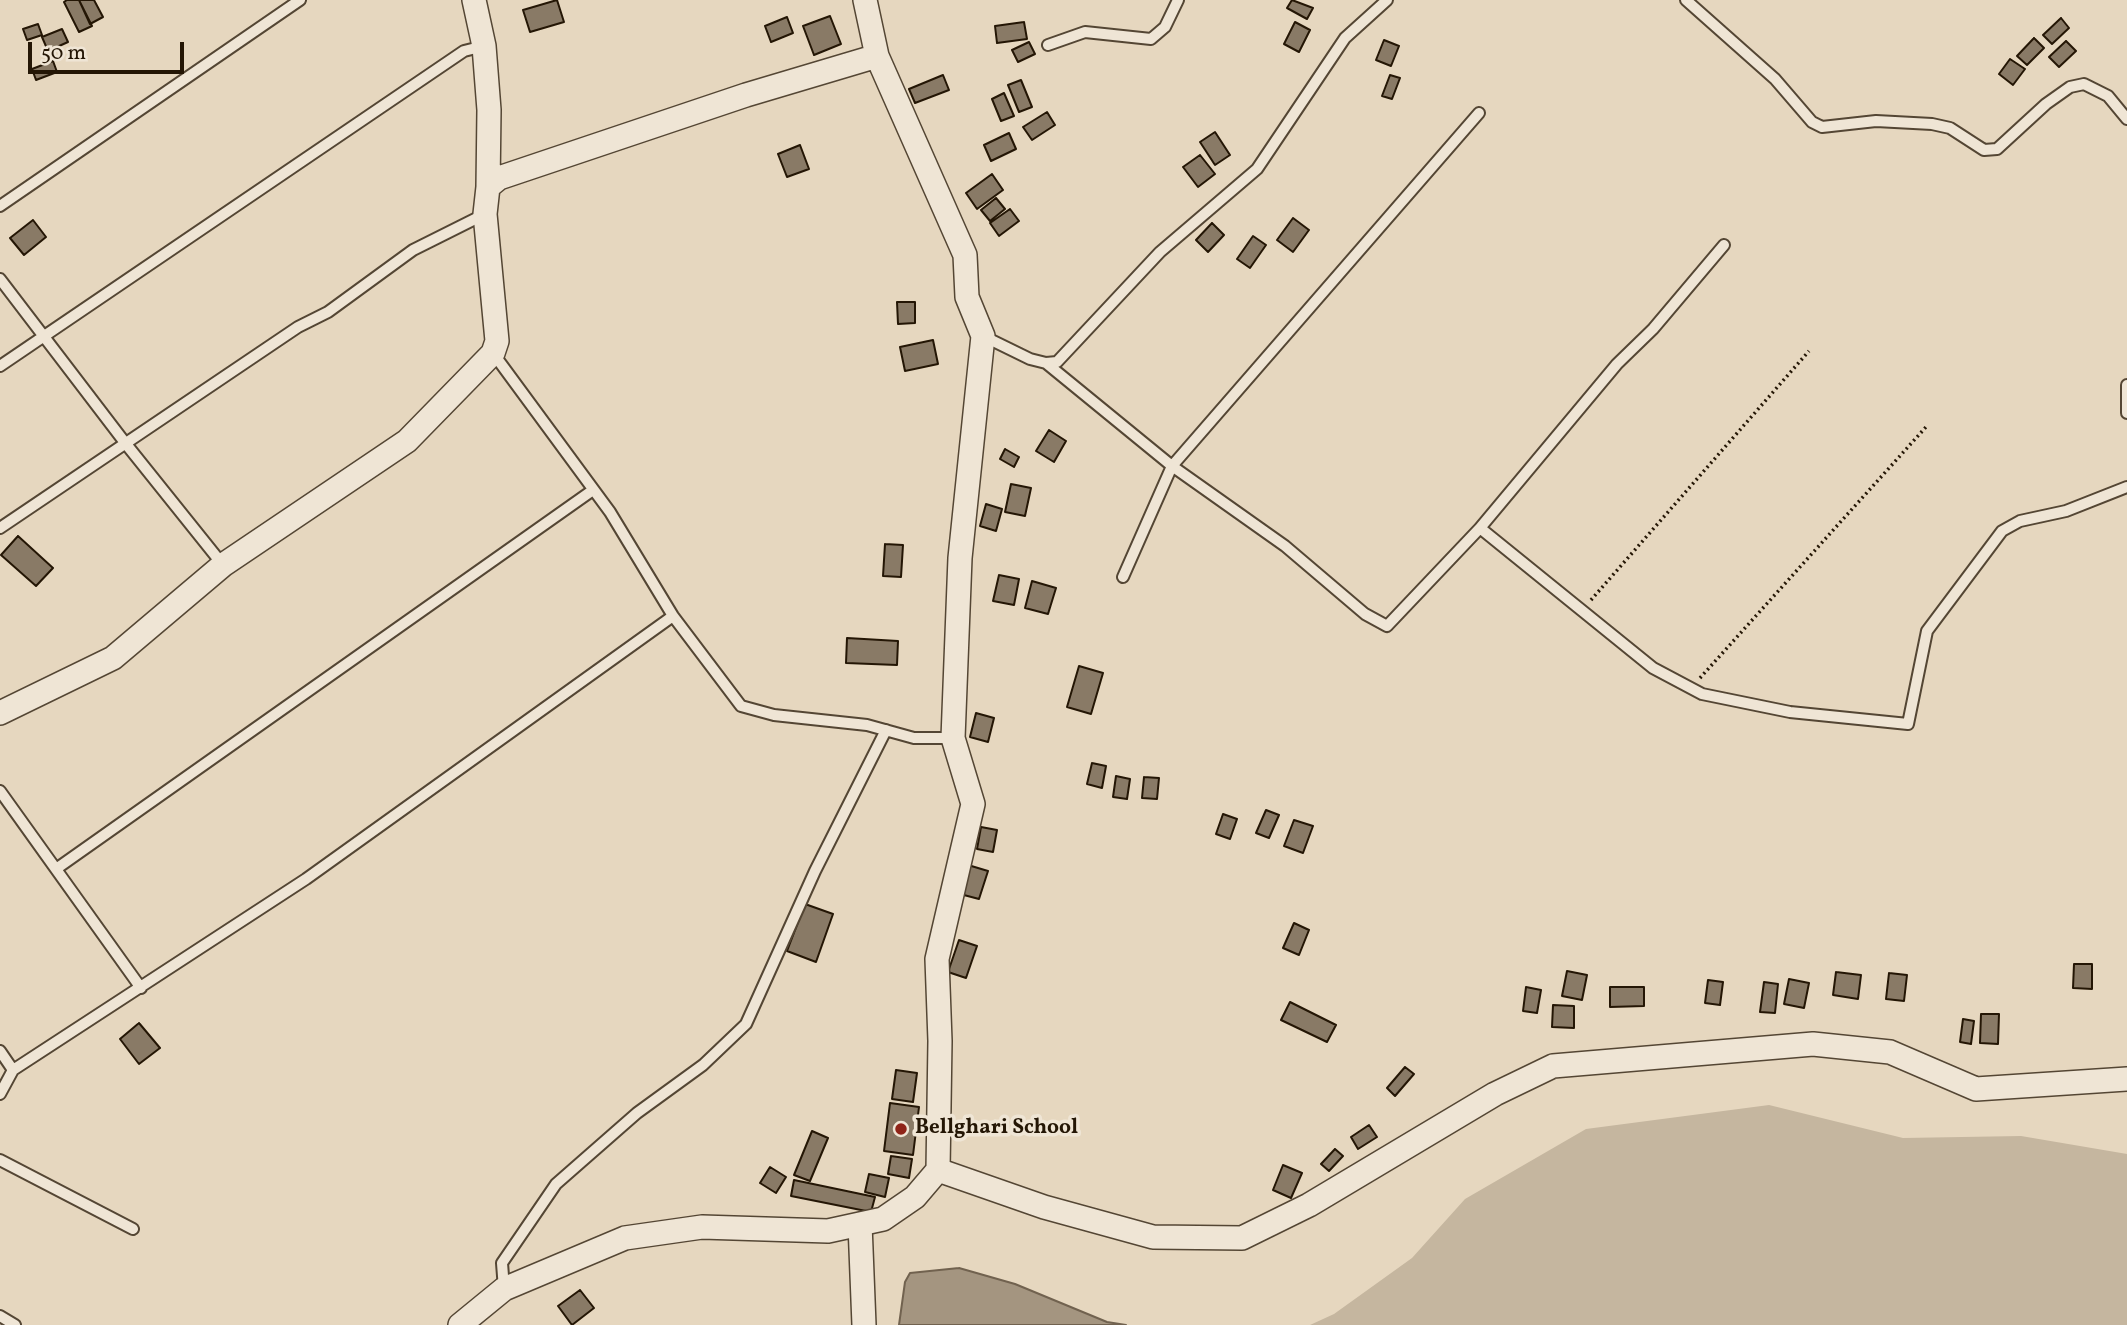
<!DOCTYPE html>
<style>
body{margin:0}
#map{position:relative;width:2127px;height:1325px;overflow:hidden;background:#e6d7bf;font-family:Vollkorn,serif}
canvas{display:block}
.scale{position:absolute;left:28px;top:42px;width:156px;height:32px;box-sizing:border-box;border:4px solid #241605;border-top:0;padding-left:9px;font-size:21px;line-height:24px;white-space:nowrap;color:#241605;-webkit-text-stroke:5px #efe5d5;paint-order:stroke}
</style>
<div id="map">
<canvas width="2127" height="1325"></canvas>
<div class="scale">50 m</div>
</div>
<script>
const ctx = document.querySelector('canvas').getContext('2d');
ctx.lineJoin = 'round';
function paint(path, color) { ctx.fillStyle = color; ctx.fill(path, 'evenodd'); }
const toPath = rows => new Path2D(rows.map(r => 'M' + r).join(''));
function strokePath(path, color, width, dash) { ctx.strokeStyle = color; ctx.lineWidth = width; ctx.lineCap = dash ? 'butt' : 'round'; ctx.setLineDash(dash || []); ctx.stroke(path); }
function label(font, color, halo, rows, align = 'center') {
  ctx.font = font + ' Vollkorn,serif'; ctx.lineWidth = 7; ctx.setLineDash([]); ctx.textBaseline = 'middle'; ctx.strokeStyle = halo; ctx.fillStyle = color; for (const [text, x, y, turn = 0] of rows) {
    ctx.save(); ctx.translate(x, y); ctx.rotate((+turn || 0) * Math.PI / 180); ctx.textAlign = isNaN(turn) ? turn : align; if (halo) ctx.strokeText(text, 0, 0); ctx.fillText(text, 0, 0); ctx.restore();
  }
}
const green = toPath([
 [1769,1105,1903,1138,2021,1136,2127,1154,2127,1325,1310,1325,1334,1314,1412,1258,1465,1199,1586,1129]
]);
const water = toPath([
 [959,1268,1015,1284,1107,1322,1126,1325,899,1325,905,1282,910,1273,959,1268]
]);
const building = toPath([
 [67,0,79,0,92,26,79,32,64,2,67,0],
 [79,0,94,0,103,17,90,24,79,0],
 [557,0,564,22,530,32,523,10,557,0],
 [1292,0,1313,8,1307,19,1287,8,1292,0],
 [830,16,841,44,814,55,803,26,830,16],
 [787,17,793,33,771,42,765,26,787,17],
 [2061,18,2069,28,2052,44,2043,35,2061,18],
 [1024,22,1027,39,997,43,995,26,1024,22],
 [1295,22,1310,30,1299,52,1284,44,1295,22],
 [38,24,42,35,27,40,23,29,38,24],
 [62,29,68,42,48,51,42,37,62,29],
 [2034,38,2044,48,2027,65,2017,56,2034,38],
 [1384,40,1399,46,1391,66,1376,60,1384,40],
 [2066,41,2076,51,2059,67,2049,57,2066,41],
 [1029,42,1035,54,1018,62,1012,50,1029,42],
 [2010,59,2025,69,2013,85,1999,74,2010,59],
 [53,61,57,72,36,80,32,69,53,61],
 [943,75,949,90,915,103,909,89,943,75],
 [1390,75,1400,78,1392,99,1382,96,1390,75],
 [1021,80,1032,107,1019,112,1008,85,1021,80],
 [1004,93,1014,116,1001,121,992,99,1004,93],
 [1047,112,1055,125,1032,140,1023,127,1047,112],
 [1215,132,1230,155,1215,165,1200,142,1215,132],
 [1009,133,1016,149,991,161,984,145,1009,133],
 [800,145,809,169,787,177,778,154,800,145],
 [1200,155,1215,174,1198,187,1183,167,1200,155],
 [992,174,1003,190,977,209,966,193,992,174],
 [996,198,1005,209,990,221,981,210,996,198],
 [1010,209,1019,221,999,236,990,223,1010,209],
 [1293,218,1309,230,1293,252,1277,240,1293,218],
 [33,220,46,237,24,255,10,238,33,220],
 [1212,223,1224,235,1208,252,1196,240,1212,223],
 [1253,236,1266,245,1250,268,1237,259,1253,236],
 [897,302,915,302,915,323,898,324,897,302],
 [933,340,938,364,905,371,900,347,933,340],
 [1049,430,1066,441,1054,462,1036,451,1049,430],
 [1005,449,1019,457,1014,467,1000,459,1005,449],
 [1011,484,1031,488,1025,516,1005,512,1011,484],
 [986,504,1002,509,996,531,980,526,986,504],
 [18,536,53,568,36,586,1,555,18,536],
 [885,544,903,545,901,577,883,576,885,544],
 [999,575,1019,579,1014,605,993,601,999,575],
 [1032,581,1056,588,1048,614,1025,608,1032,581],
 [847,638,898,641,897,665,846,663,847,638],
 [1079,666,1103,673,1091,714,1067,707,1079,666],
 [976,713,994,718,988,742,970,737,976,713],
 [1092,763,1106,766,1102,788,1087,784,1092,763],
 [1116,776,1130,779,1127,799,1113,797,1116,776],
 [1144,777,1159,778,1157,799,1142,798,1144,777],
 [1266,810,1279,815,1269,838,1256,833,1266,810],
 [1223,814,1237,819,1230,839,1216,834,1223,814],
 [1294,820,1313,826,1303,853,1284,846,1294,820],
 [981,827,997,830,993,852,977,849,981,827],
 [968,865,988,871,979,899,960,894,968,865],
 [805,904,833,914,816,962,787,951,805,904],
 [1294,923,1309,930,1299,955,1283,948,1294,923],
 [959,940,977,946,966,978,948,972,959,940],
 [2074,964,2092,964,2092,989,2073,988,2074,964],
 [1567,971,1587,975,1582,1000,1562,996,1567,971],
 [1836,972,1861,975,1858,999,1833,995,1836,972],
 [1889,973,1907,975,1904,1001,1886,999,1889,973],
 [1789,979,1809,983,1804,1008,1784,1004,1789,979],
 [1708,980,1723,982,1720,1005,1705,1003,1708,980],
 [1764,982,1778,984,1775,1013,1760,1012,1764,982],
 [1526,987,1541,990,1537,1013,1523,1011,1526,987],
 [1610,987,1644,987,1644,1006,1610,1007,1610,987],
 [1290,1002,1336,1025,1327,1042,1281,1020,1290,1002],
 [1553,1005,1574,1006,1574,1028,1552,1027,1553,1005],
 [1981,1014,1999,1014,1998,1044,1980,1043,1981,1014],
 [1963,1019,1974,1021,1971,1044,1960,1042,1963,1019],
 [139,1023,160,1048,139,1064,120,1039,139,1023],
 [1405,1067,1414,1074,1395,1096,1387,1088,1405,1067],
 [896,1070,917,1073,913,1102,892,1099,896,1070],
 [890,1103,919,1107,913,1155,884,1151,890,1103],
 [1369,1125,1377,1137,1358,1149,1351,1137,1369,1125],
 [812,1131,828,1138,810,1181,794,1175,812,1131],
 [1335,1149,1343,1156,1329,1171,1321,1164,1335,1149],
 [891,1156,912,1159,909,1178,888,1174,891,1156],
 [1283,1165,1302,1173,1291,1198,1273,1190,1283,1165],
 [770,1167,786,1177,776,1193,760,1183,770,1167],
 [869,1174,889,1178,885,1197,865,1192,869,1174],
 [794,1180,875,1197,871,1212,791,1196,794,1180],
 [580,1290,594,1308,572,1325,558,1306,580,1290]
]);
const path = toPath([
 [1591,600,1809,351],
 [1700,678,1926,427]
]);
const lane = toPath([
 [1686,0,1775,79,1812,122,1822,127,1876,121,1932,124,1950,128,1984,150,1997,149,2046,104,2070,87,2084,84,2108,96,2127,119],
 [1048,45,1085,32,1151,39,1165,27,1178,0],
 [0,206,300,0],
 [0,279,126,444,223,565],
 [983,336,1030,359,1046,363,1057,362,1160,252,1257,169,1345,38,1387,0],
 [493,353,610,512,673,616,741,706,774,715,867,725,914,738,953,738],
 [1046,363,1172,466,1285,546,1365,614,1387,626,1480,528,1653,668,1702,694,1790,712,1908,724,1927,631,2002,531,2020,521,2066,511,2127,487],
 [0,366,464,51,484,46],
 [2127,385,2127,413],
 [0,528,298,327,328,312,413,250,485,214],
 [1480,528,1617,364,1653,329,1724,245],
 [1123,577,1172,466,1479,113],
 [0,791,141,988],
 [56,869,593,490],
 [0,1051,13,1070],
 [0,1094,13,1070,306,879,673,616],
 [0,1160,133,1229],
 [504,1289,502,1263,556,1184,637,1113,703,1065,746,1024,815,871,886,730],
 [0,1316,15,1325]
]);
const street = toPath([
 [474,0,484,46,489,110,488,187],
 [0,713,113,658,223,565,407,441,493,353,497,341,485,214,488,187,499,178,746,95,877,56],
 [938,1170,1044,1207,1153,1237,1242,1238,1309,1205,1495,1094,1553,1066,1813,1044,1890,1052,1976,1089,2127,1079],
 [860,1224,864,1325],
 [460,1325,504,1289,625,1238,702,1227,828,1231,860,1224,883,1219,915,1197,938,1170,940,1041,937,959,973,804,953,738,960,558,983,336,967,297,965,255,877,56,865,0]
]);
const markers = [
 [901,1129,7,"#8f2418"]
];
const poiNames = [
 ["Bellghari School",915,1129]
];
paint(green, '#c5b69f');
paint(water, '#a49580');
strokePath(water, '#71624f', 2);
paint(building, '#897a66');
strokePath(building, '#241605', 2);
strokePath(lane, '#544634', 14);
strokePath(street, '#544634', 26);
strokePath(path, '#241605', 3.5, [2, 3.5]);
strokePath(lane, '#efe5d5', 10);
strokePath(street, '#efe5d5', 23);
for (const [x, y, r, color] of markers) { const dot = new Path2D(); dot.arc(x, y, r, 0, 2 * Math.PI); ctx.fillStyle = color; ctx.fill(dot); strokePath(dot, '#efe5d5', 2.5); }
label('bold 21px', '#241605', '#efe5d5', poiNames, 'left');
</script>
